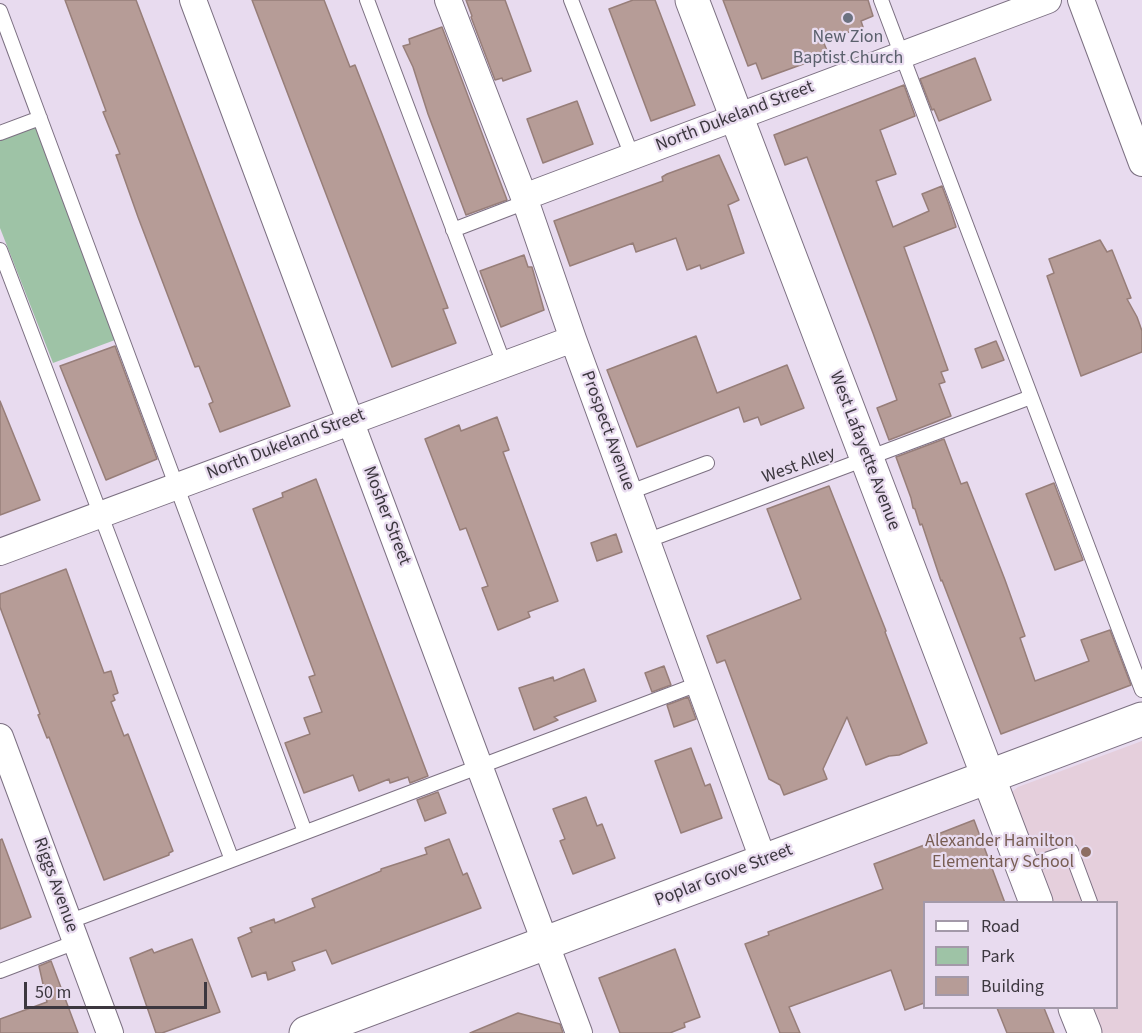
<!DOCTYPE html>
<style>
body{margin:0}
#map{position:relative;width:1142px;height:1033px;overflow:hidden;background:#e8dbef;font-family:"Source Sans 3",sans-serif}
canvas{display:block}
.legend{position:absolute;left:923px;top:901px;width:195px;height:108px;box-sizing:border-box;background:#e8dbef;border:2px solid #a399a9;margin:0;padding:8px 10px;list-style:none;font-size:18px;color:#3c373f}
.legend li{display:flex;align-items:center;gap:12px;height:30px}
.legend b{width:30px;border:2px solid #a399a9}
.scale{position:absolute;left:24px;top:982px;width:183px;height:27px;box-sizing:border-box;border:3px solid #3c373f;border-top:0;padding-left:8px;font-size:18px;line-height:21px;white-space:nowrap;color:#3c373f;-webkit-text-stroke:4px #e8dbef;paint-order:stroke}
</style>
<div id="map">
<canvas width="1142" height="1033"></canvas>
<ul class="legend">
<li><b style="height:8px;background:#fff"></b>Road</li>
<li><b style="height:16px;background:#9ec3a6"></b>Park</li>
<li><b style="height:16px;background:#b69c97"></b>Building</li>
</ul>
<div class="scale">50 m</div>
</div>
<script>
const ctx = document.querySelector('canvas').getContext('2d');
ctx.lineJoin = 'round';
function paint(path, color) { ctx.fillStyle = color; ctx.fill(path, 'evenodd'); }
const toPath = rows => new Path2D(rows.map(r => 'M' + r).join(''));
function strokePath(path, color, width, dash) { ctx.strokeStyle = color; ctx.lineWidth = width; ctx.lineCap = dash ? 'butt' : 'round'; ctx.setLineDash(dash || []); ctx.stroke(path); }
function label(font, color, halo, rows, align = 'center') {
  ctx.font = font + ' "Source Sans 3",sans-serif'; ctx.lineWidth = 4.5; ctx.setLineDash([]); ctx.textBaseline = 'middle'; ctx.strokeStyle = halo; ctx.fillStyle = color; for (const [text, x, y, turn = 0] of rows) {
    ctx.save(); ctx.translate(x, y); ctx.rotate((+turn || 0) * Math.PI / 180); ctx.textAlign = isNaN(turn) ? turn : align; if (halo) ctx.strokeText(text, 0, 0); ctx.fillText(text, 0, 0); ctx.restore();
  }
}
const education = toPath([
 [1142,741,1142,1033,1099,1033,1089,1008,1116,1008,1116,902,1049,902,1010,801,1012,792,1018,787]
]);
const green = toPath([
 [36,125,115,340,53,363,0,228,0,141]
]);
const building = toPath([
 [65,0,136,0,290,406,220,432,209,404,213,402,199,366,195,367,138,217,116,155,120,154,103,112,106,111,65,0],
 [252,0,324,0,350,67,355,65,382,134,448,308,443,309,456,343,392,367,252,0],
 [466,0,505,0,531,71,503,81,502,78,495,80,471,17,472,16,466,0],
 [633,0,655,0,695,105,651,121,609,9,633,0],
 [723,0,868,0,873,16,861,21,863,27,823,41,828,53,816,57,817,59,762,79,756,63,748,66,723,0],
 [442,27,507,200,466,215,428,114,413,67,403,46,410,44,409,39,442,27],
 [975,58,991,100,939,121,934,109,932,110,920,79,975,58],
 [904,85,915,116,880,130,896,174,876,181,893,227,929,211,922,194,942,186,949,205,956,227,904,247,948,370,941,372,945,382,939,384,951,416,889,440,877,408,897,400,873,333,807,157,785,165,774,135,904,85],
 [577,101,593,144,543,163,527,119,577,101],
 [719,155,739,200,728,205,744,253,701,269,700,265,687,270,676,238,636,252,633,243,570,266,554,221,663,181,662,177,667,174,719,155],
 [1100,240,1107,252,1112,250,1131,298,1127,299,1137,317,1142,331,1142,352,1081,376,1047,276,1054,273,1049,259,1100,240],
 [524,255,528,267,532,267,544,310,501,327,480,271,524,255],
 [696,336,717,393,787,365,804,408,761,425,758,417,744,422,739,407,637,447,607,370,696,336],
 [996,341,1004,360,982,368,975,349,996,341],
 [115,346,157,459,106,480,60,366,115,346],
 [0,401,40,500,0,515,0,401],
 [497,417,509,450,503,452,558,601,528,612,530,617,498,630,482,588,488,586,466,528,460,530,425,439,459,425,461,431,497,417],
 [944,439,961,484,967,482,1005,580,1025,636,1020,638,1035,681,1089,661,1081,640,1110,630,1131,685,1001,734,942,580,941,581,922,524,920,525,915,509,913,508,911,498,896,457,944,439],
 [316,479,428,776,410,783,408,777,390,783,389,779,359,791,353,775,304,793,285,743,310,734,304,718,322,712,309,677,315,675,253,509,283,497,282,493,316,479],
 [1054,483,1083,560,1055,570,1026,494,1054,483],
 [829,486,886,631,885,632,927,743,899,755,889,756,866,765,847,717,823,769,827,779,784,795,780,785,769,779,725,660,717,663,707,636,801,599,767,509,829,486],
 [616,534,622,552,597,561,591,543,616,534],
 [66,569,104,673,111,671,118,693,113,695,115,700,111,702,124,736,128,734,173,851,169,853,169,855,104,880,49,737,47,738,38,715,40,714,0,607,0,594,66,569],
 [664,666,671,685,652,692,645,673,664,666],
 [584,669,596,701,554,717,558,720,534,730,519,688,553,677,554,681,584,669],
 [688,697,696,719,674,727,667,705,688,697],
 [691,748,705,786,710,784,722,818,681,833,655,761,691,748],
 [438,792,446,813,425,821,417,800,438,792],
 [586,797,597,826,602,824,615,858,573,874,560,841,565,839,553,809,586,797],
 [974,820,1005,903,924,903,924,1003,905,1010,891,970,789,1007,800,1033,780,1033,745,944,769,935,768,932,883,889,874,864,935,841,933,836,974,820],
 [2,839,31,917,0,929,0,840,2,839],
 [449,839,463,875,467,873,481,908,332,964,326,950,292,962,295,970,268,980,266,972,252,977,238,938,252,932,250,928,274,919,275,923,315,907,312,899,381,871,381,869,427,854,425,848,449,839],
 [192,939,220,1012,162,1033,156,1033,130,958,152,949,154,953,192,939],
 [675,949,700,1017,684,1023,685,1027,670,1033,620,1033,599,978,675,949],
 [51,961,78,1033,0,1033,0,1019,47,1002,39,966,51,961],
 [997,1008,1044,1008,1054,1033,1007,1033,997,1008],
 [518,1013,560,1024,563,1033,470,1033,518,1013]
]);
const lane = toPath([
 [367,0,504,364],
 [571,0,632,156],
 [881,0,1142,690],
 [0,11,305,832],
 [0,133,40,118],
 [453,230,526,202],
 [0,250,232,860],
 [630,492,707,463],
 [646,541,1031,397],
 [1023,868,1071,851,1090,902],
 [68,922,698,684],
 [0,971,76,942]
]);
const street = toPath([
 [193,0,579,1033],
 [448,0,524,197,573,339,764,862],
 [1081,0,1142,163],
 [524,197,1048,0],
 [0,552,573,339],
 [0,737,110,1033]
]);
const secondary = toPath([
 [692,0,1036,902],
 [1075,1008,1085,1033],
 [306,1033,1142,719]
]);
const markers = [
 [848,18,6,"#6b7280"],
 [1086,852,6,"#8d6e63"]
];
const worshipNames = [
 ["New Zion",848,38],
 ["Baptist Church",848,59]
];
const streetNames = [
 ["North Dukeland Street",735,117,-21],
 ["Prospect Avenue",607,431,70],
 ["North Dukeland Street",286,445,-21],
 ["West Lafayette Avenue",864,451,69],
 ["West Alley",799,466,-20],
 ["Mosher Street",386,516,69],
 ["Poplar Grove Street",724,876,-21],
 ["Riggs Avenue",55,885,70]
];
const educationNames = [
 ["Alexander Hamilton",1074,842],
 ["Elementary School",1074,863]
];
paint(education, '#e5cfdc');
paint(green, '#9ec3a6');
paint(building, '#b69c97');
strokePath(building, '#977e79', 1.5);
strokePath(lane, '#7c7082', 16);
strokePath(street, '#7c7082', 28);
strokePath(secondary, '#7c7082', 35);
strokePath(lane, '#fff', 14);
strokePath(street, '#fff', 26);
strokePath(secondary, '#fff', 33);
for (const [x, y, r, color] of markers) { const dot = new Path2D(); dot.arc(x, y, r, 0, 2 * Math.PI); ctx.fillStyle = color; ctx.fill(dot); strokePath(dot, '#e8dbef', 2); }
label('18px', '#5b616d', '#e8dbef', worshipNames);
label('18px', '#3c373f', '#e8dbef', streetNames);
label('18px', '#785e54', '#e8dbef', educationNames, 'right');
</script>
